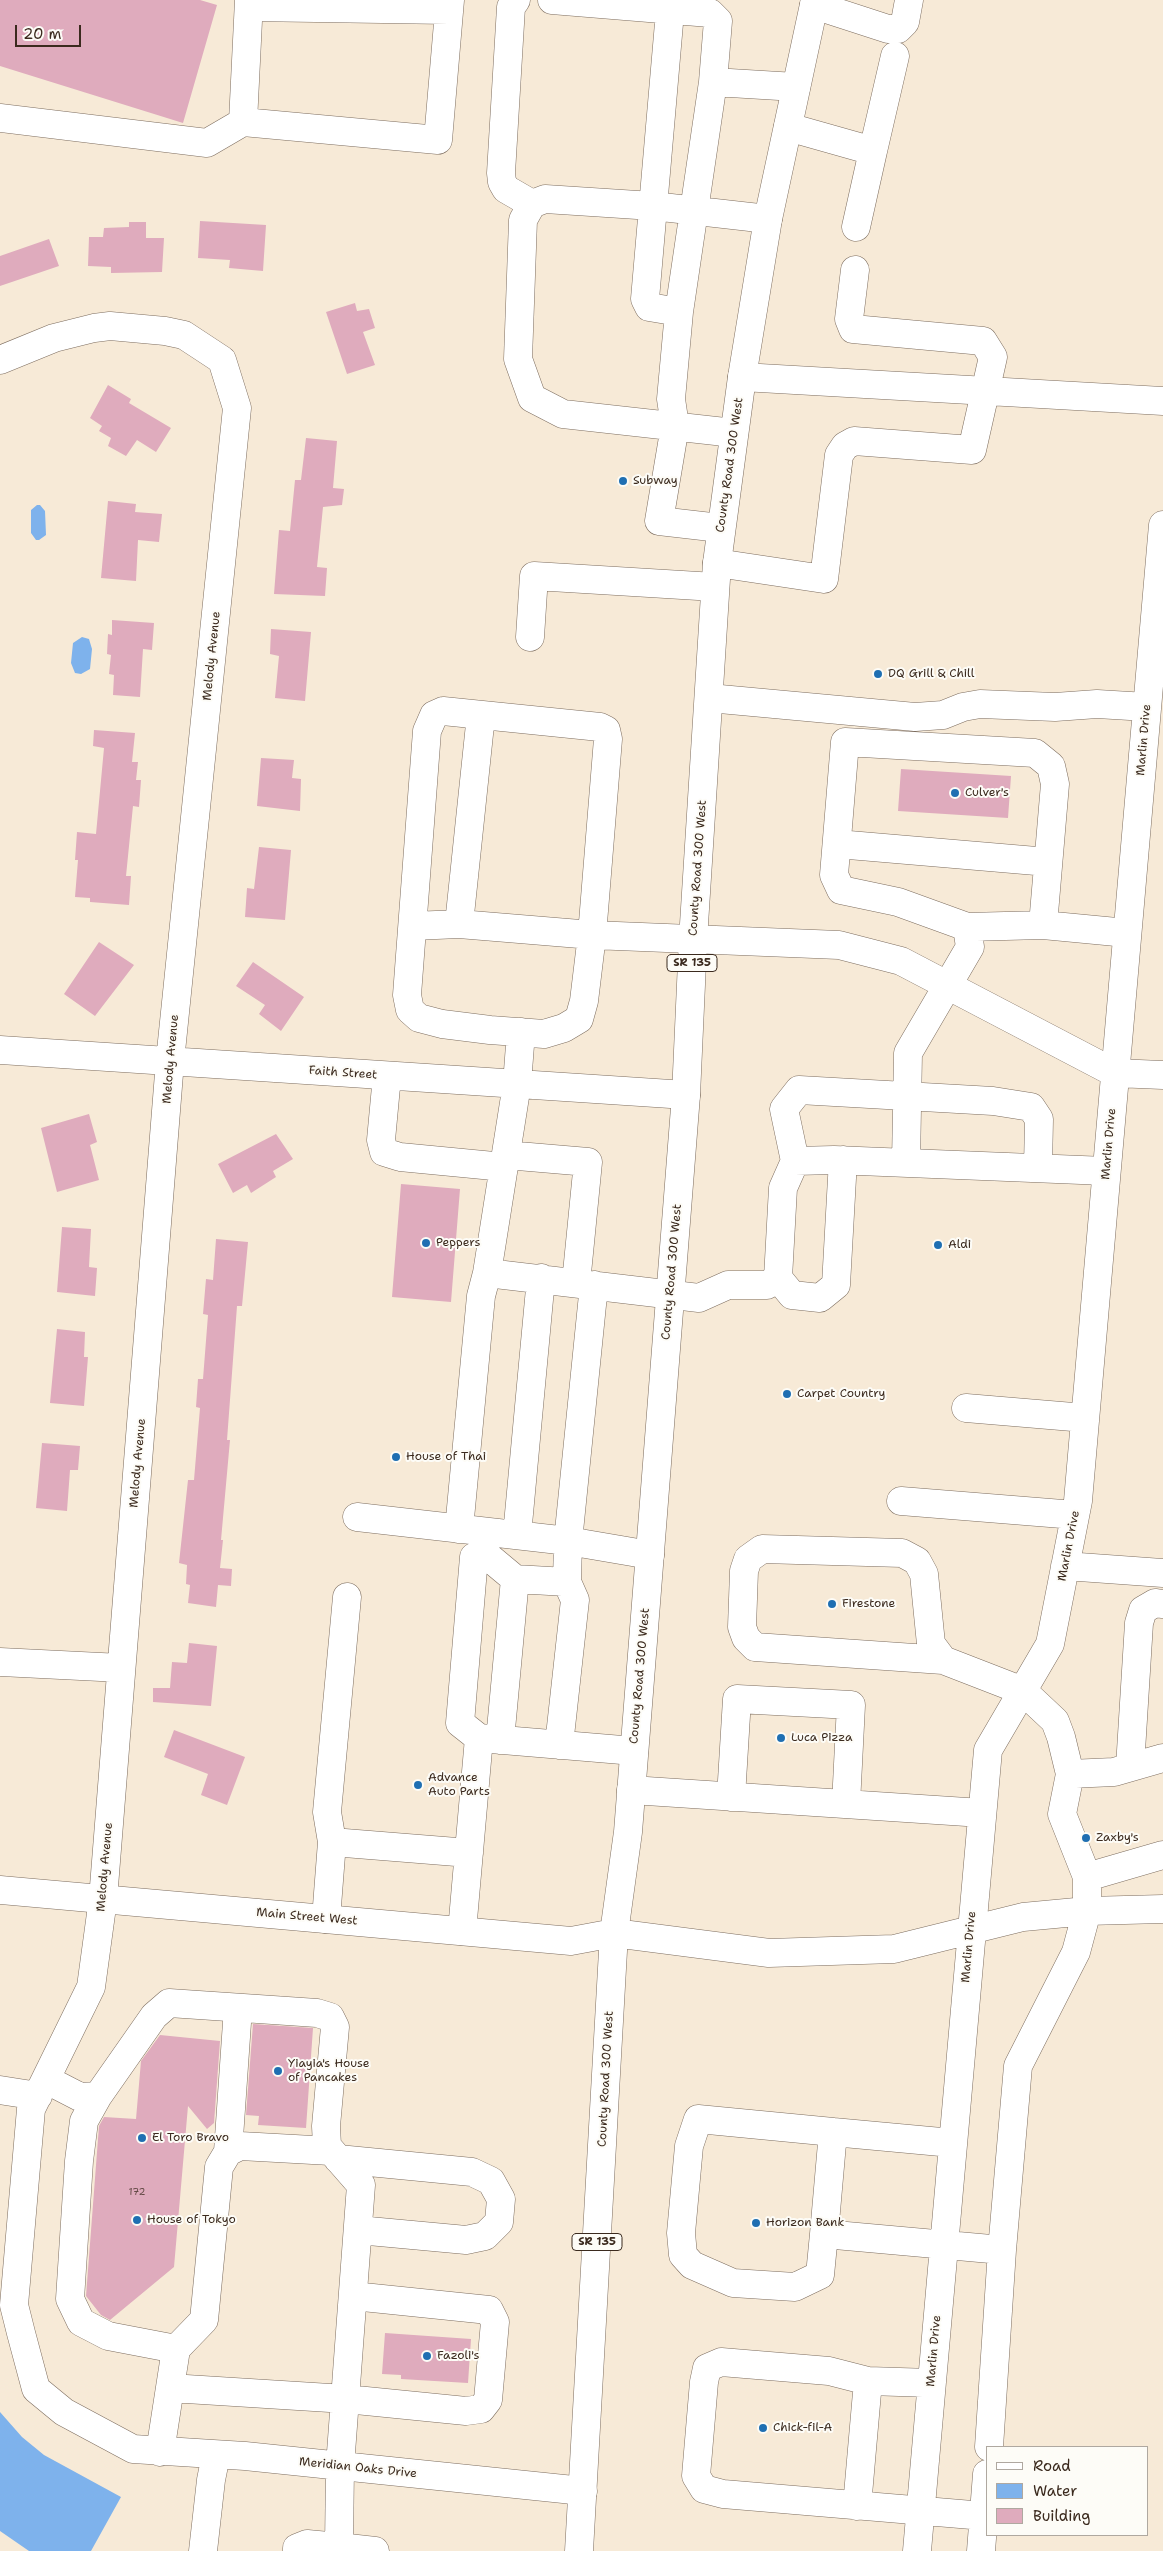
<!DOCTYPE html>
<style>
body{margin:0}
#map{position:relative;width:1163px;height:2551px;overflow:hidden;background:#f7ead7;font-family:"Shantell Sans",sans-serif}
canvas{display:block}
.legend{position:absolute;left:986px;top:2446px;width:162px;height:90px;box-sizing:border-box;background:#fdfcf7;border:1px solid #afa8a0;margin:0;padding:6px 9px;list-style:none;font-size:15px;color:#3b2a1e}
.legend li{display:flex;align-items:center;gap:10px;height:25px}
.legend b{width:25px;border:1px solid #afa8a0}
.scale{position:absolute;left:15px;top:25px;width:66px;height:22px;box-sizing:border-box;border:2px solid #3b2a1e;border-top:0;padding-left:6px;font-size:15px;line-height:18px;white-space:nowrap;color:#3b2a1e;-webkit-text-stroke:4px #fdfcf7;paint-order:stroke}
</style>
<div id="map">
<canvas width="1163" height="2551"></canvas>
<ul class="legend">
<li><b style="height:6px;background:#fff"></b>Road</li>
<li><b style="height:14px;background:#7eb2ec"></b>Water</li>
<li><b style="height:14px;background:#dfabbd"></b>Building</li>
</ul>
<div class="scale">20 m</div>
</div>
<script>
const ctx = document.querySelector('canvas').getContext('2d');
ctx.lineJoin = 'round';
function paint(path, color) { ctx.fillStyle = color; ctx.fill(path, 'evenodd'); }
const toPath = rows => new Path2D(rows.map(r => 'M' + r).join(''));
function strokePath(path, color, width, dash) { ctx.strokeStyle = color; ctx.lineWidth = width; ctx.lineCap = dash ? 'butt' : 'round'; ctx.setLineDash(dash || []); ctx.stroke(path); }
function label(font, color, halo, rows, align = 'center') {
  ctx.font = font + ' "Shantell Sans",sans-serif'; ctx.lineWidth = 4; ctx.setLineDash([]); ctx.textBaseline = 'middle'; ctx.strokeStyle = halo; ctx.fillStyle = color; for (const [text, x, y, turn = 0] of rows) {
    ctx.save(); ctx.translate(x, y); ctx.rotate((+turn || 0) * Math.PI / 180); ctx.textAlign = isNaN(turn) ? turn : align; if (halo) ctx.strokeText(text, 0, 0); ctx.fillText(text, 0, 0); ctx.restore();
  }
}
const water = toPath([
 [37,505,40,505,45,511,46,535,39,540,36,540,31,533,31,510],
 [82,637,89,639,92,649,90,669,81,674,75,673,71,663,73,643],
 [0,2412,22,2437,44,2455,121,2497,91,2551,29,2551,0,2531]
]);
const building = toPath([
 [0,0,200,0,217,5,183,123,0,66],
 [200,221,266,225,263,271,229,268,230,260,198,258],
 [129,222,146,222,146,238,164,238,162,272,111,273,111,267,88,266,89,237,103,237,104,228,129,227],
 [49,239,59,266,0,286,0,256],
 [355,303,357,311,369,309,375,328,363,332,375,365,347,374,326,312],
 [108,385,131,399,129,403,171,428,156,452,137,440,126,456,108,446,111,438,99,431,102,426,90,418],
 [306,438,337,441,333,488,344,489,342,505,323,507,317,567,327,568,325,596,274,594,279,530,290,531,295,480,301,480],
 [108,501,136,504,135,512,162,514,159,542,138,540,136,581,101,578],
 [112,620,154,623,152,650,143,649,140,697,113,695,114,675,109,674,111,655,107,654,108,634,112,635],
 [271,629,311,632,305,701,275,698,279,656,270,654],
 [94,730,135,733,132,762,138,762,136,780,141,780,139,807,133,806,126,876,131,876,129,905,90,902,90,898,75,897,78,860,75,860,77,832,96,834,104,748,93,746],
 [261,758,294,760,292,778,301,779,300,811,257,806],
 [901,769,1011,776,1008,818,898,811],
 [259,847,291,850,285,920,245,917,247,888,254,889],
 [99,942,134,965,95,1016,64,994],
 [253,962,304,997,281,1031,259,1014,265,1005,236,986],
 [89,1114,97,1142,90,1145,99,1180,57,1192,41,1128],
 [276,1134,293,1159,273,1171,276,1177,251,1193,247,1185,233,1193,218,1164],
 [401,1184,460,1189,451,1302,392,1297],
 [62,1227,91,1229,89,1267,97,1268,95,1296,57,1292],
 [216,1239,248,1242,242,1306,237,1306,227,1440,230,1440,221,1540,223,1540,220,1568,232,1569,231,1586,218,1585,216,1607,188,1603,190,1585,186,1584,187,1565,179,1563,188,1480,194,1480,200,1408,196,1407,198,1379,203,1379,208,1315,203,1314,206,1279,213,1280],
 [57,1329,85,1332,84,1357,88,1357,84,1406,50,1403],
 [42,1443,80,1446,78,1470,70,1470,67,1511,36,1508],
 [189,1643,217,1646,211,1706,153,1702,153,1688,170,1688,172,1662,187,1663],
 [174,1730,245,1757,227,1805,201,1795,208,1774,164,1757],
 [253,2024,313,2028,306,2128,258,2125,259,2116,246,2115],
 [160,2035,220,2041,214,2123,207,2129,188,2106,174,2267,110,2320,101,2315,86,2296,99,2126,104,2117,136,2119,141,2061],
 [385,2333,471,2339,468,2383,401,2379,401,2375,382,2374]
]);
const minor = toPath([
 [249,0,243,122,438,140,450,0],
 [516,0,511,7,501,173,502,182,506,189,532,204],
 [552,0,710,13,718,21,713,82,679,312,671,399,675,426,659,521,720,528],
 [671,0,645,299,649,307,679,312],
 [814,5,888,29,898,29,905,22,909,0],
 [249,7,449,10],
 [713,82,796,87],
 [0,118,207,143,243,122],
 [788,127,873,151,895,56],
 [856,227,873,151],
 [0,360,54,338,94,328,110,326,165,331,184,335,222,360,237,408,170,1061,103,1899,91,1987,31,2109,14,2305,21,2333,36,2389,64,2412,133,2449,245,2456,583,2491],
 [742,377,1163,401],
 [734,433,563,414,532,398,518,359,523,220,532,204,545,199,653,206,768,219],
 [717,563,824,579,839,455,845,446,854,441,972,450,993,357,983,341,853,329,849,319,855,270],
 [530,637,534,576,715,587],
 [709,698,915,717,943,715,963,707,980,704,1055,707,1097,704,1147,707],
 [443,711,600,727,606,730,608,739,592,935,584,1001,579,1019,564,1028,544,1034,490,1030,442,1024,419,1018,410,1010,407,995,427,731,434,715,443,711],
 [837,844,1048,862],
 [459,924,481,715],
 [413,926,459,924,592,935,839,945,901,961,1115,1073,1163,1075],
 [967,927,1043,925,1127,933],
 [521,1032,517,1084,487,1273,699,1298,728,1285,767,1285,778,1278,783,1188,795,1161,834,1160,1106,1171],
 [0,1050,686,1095],
 [387,1076,381,1140,384,1152,400,1157,504,1167],
 [506,1155,588,1162,576,1283],
 [795,1161,784,1109,799,1090,993,1101,1031,1107,1039,1119,1038,1168],
 [906,1163,908,1053,970,947,967,927,898,902,841,890,834,875,845,742,1035,753,1051,766,1055,784,1043,925],
 [778,1278,792,1295,820,1298,836,1285,843,1160],
 [966,1408,1085,1418],
 [901,1501,1075,1515],
 [357,1517,568,1541,594,1285],
 [459,1529,481,1296,487,1273],
 [517,1535,541,1278],
 [1065,1566,1163,1573],
 [943,1660,755,1647,746,1638,742,1627,744,1571,748,1559,762,1549,902,1553,917,1561,924,1574,931,1644,943,1660,1023,1691,1055,1721,1061,1737,1070,1774,1062,1814,1087,1877,1087,1911,1076,1952,1018,2066,1002,2250,824,2234,833,2132,952,2143],
 [0,1662,121,1668],
 [479,1738,460,1723,474,1557,491,1559,515,1579,567,1582],
 [500,1740,515,1579],
 [559,1745,575,1600,567,1582,568,1541,650,1555],
 [1130,1767,1139,1623,1143,1610,1155,1603,1163,1604],
 [1070,1774,1114,1772,1163,1758],
 [631,1790,982,1813],
 [731,1797,737,1699,851,1705,846,1804],
 [332,1842,327,1812,347,1597],
 [1087,1877,1163,1855],
 [326,1919,332,1842,469,1853],
 [462,1931,479,1738,634,1751],
 [614,1933,769,1953,894,1949,1023,1917,1087,1911,1163,1909],
 [47,2080,80,2097,98,2096,154,2016,169,2003,317,2013,330,2017,335,2027,326,2126,327,2146,361,2185,340,2466,339,2547,375,2551],
 [0,2090,38,2096],
 [98,2096,84,2121,79,2161,70,2299,81,2322,108,2336,176,2349,160,2452],
 [228,2152,238,2008],
 [338,2159,472,2172,491,2181,501,2199,499,2222,485,2236,466,2240,358,2230],
 [824,2234,820,2275,795,2287,733,2283,692,2265,683,2255,681,2233,689,2146,698,2119,833,2132],
 [176,2349,204,2320,219,2167,228,2152,240,2146,331,2151],
 [931,2383,868,2381,829,2371,721,2362,707,2368,704,2382,696,2476,704,2489,723,2494,984,2516],
 [170,2388,346,2399,466,2411,481,2409,488,2400,495,2322,489,2310,353,2296],
 [989,2447,1002,2250],
 [857,2506,868,2381],
 [203,2551,211,2480,216,2455],
 [297,2551,297,2548,307,2544,339,2547],
 [917,2551,988,1750,1050,1644,1078,1501,1163,525],
 [981,2551,987,2474]
]);
const major = toPath([
 [0,1890,571,1941,614,1933],
 [579,2551,614,1933,628,1832,686,1095,693,940,717,563,742,377,768,219,815,0]
]);
const markers = [
 [623,481,5,"#1f6fb2"],
 [878,674,5,"#1f6fb2"],
 [955,793,5,"#1f6fb2"],
 [426,1243,5,"#1f6fb2"],
 [938,1245,5,"#1f6fb2"],
 [787,1394,5,"#1f6fb2"],
 [396,1457,5,"#1f6fb2"],
 [832,1604,5,"#1f6fb2"],
 [781,1738,5,"#1f6fb2"],
 [418,1785,5,"#1f6fb2"],
 [1086,1838,5,"#1f6fb2"],
 [278,2071,5,"#1f6fb2"],
 [142,2138,5,"#1f6fb2"],
 [137,2220,5,"#1f6fb2"],
 [756,2223,5,"#1f6fb2"],
 [427,2356,5,"#1f6fb2"],
 [763,2428,5,"#1f6fb2"]
];
const numberNames = [
 ["172",137,2192]
];
const shields = [
 [692,963,50],
 [597,2242,50]
];
const shieldNames = [
 ["SR 135",692,963],
 ["SR 135",597,2242]
];
const streetNames = [
 ["County Road 300 West",730,465,-82],
 ["Melody Avenue",212,656,-84],
 ["Marlin Drive",1144,740,-85],
 ["County Road 300 West",698,868,-86],
 ["Melody Avenue",171,1059,-85],
 ["Faith Street",343,1073,4],
 ["Marlin Drive",1109,1144,-85],
 ["County Road 300 West",672,1272,-85],
 ["Melody Avenue",138,1463,-85],
 ["Marlin Drive",1069,1546,-79],
 ["County Road 300 West",640,1676,-85],
 ["Melody Avenue",105,1867,-85],
 ["Main Street West",307,1917,5],
 ["Marlin Drive",969,1947,-85],
 ["County Road 300 West",606,2079,-87],
 ["Marlin Drive",934,2351,-85],
 ["Meridian Oaks Drive",358,2468,6]
];
const poiNames = [
 ["Subway",633,481],
 ["DQ Grill & Chill",888,674],
 ["Culver's",965,793],
 ["Peppers",436,1243],
 ["Aldi",948,1245],
 ["Carpet Country",797,1394],
 ["House of Thai",406,1457],
 ["Firestone",842,1604],
 ["Luca Pizza",791,1738],
 ["Advance",428,1778],
 ["Auto Parts",428,1792],
 ["Zaxby's",1096,1838],
 ["Yiayia's House",288,2064],
 ["of Pancakes",288,2078],
 ["El Toro Bravo",152,2138],
 ["House of Tokyo",147,2220],
 ["Horizon Bank",766,2223],
 ["Fazoli's",437,2356],
 ["Chick-fil-A",773,2428]
];
paint(water, '#7eb2ec');
paint(building, '#dfabbd');
strokePath(minor, '#7d6d5f', 29);
strokePath(major, '#7d6d5f', 29);
strokePath(minor, '#fff', 28);
strokePath(major, '#fff', 28);
for (const [x, y, r, color] of markers) { const dot = new Path2D(); dot.arc(x, y, r, 0, 2 * Math.PI); ctx.fillStyle = color; ctx.fill(dot); strokePath(dot, '#fdfcf7', 2); }
label('10px', '#644a46', null, numberNames);
for (const [x, y, w] of shields) { const box = new Path2D(); box.roundRect(x - w / 2, y - 8.5, w, 17, 4); ctx.fillStyle = '#fdfcf7'; ctx.fill(box); strokePath(box, '#3b2a1e', 1); }
label('bold 11px', '#3b2a1e', null, shieldNames);
label('12px', '#3b2a1e', '#fdfcf7', streetNames);
label('12px', '#3b2a1e', '#fdfcf7', poiNames, 'left');
</script>
